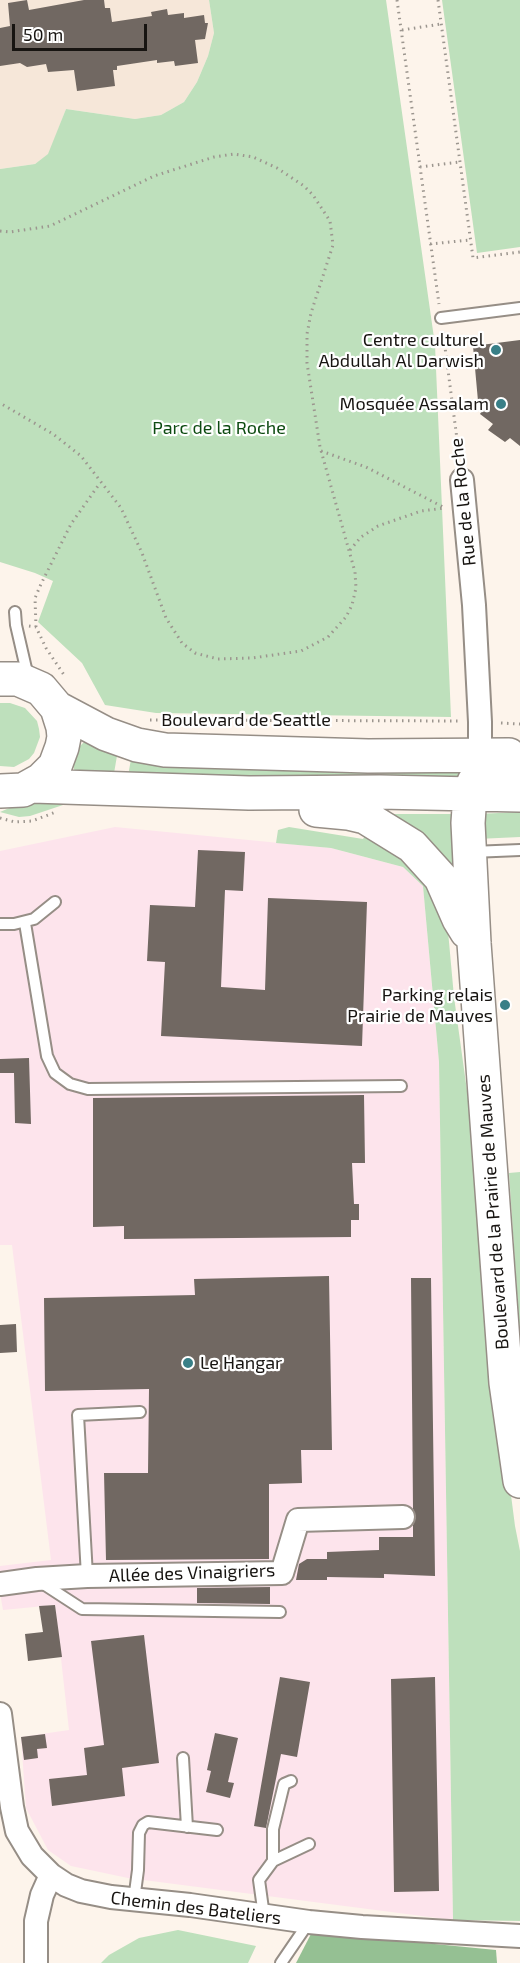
<!DOCTYPE html>
<meta charset="utf-8">
<style>
body{margin:0}
#map{position:relative;width:520px;height:1963px;overflow:hidden;background:#fdf4eb;font-family:"Exo 2",sans-serif}
canvas{display:block}
.scale{position:absolute;left:12px;top:24px;width:135px;height:27px;box-sizing:border-box;border:3px solid #171411;border-top:0;padding-left:8px;font-size:18px;line-height:21px;white-space:nowrap;color:#171411;-webkit-text-stroke:4px #fff;paint-order:stroke}
</style>
<div id="map">
<canvas width="520" height="1963"></canvas>
<div class="scale">50 m</div>
</div>
<script>
const ctx = document.querySelector('canvas').getContext('2d');
ctx.lineJoin = 'round';
function paint(path, color) { ctx.fillStyle = color; ctx.fill(path, 'evenodd'); }
const toPath = rows => new Path2D(rows.map(r => 'M' + r).join(''));
function strokePath(path, color, width, dash) { ctx.strokeStyle = color; ctx.lineWidth = width; ctx.lineCap = dash ? 'butt' : 'round'; ctx.setLineDash(dash || []); ctx.stroke(path); }
function label(font, color, halo, rows, align = 'center') {
  ctx.font = font + ' "Exo 2",sans-serif'; ctx.lineWidth = 4.5; ctx.setLineDash([]); ctx.textBaseline = 'middle'; ctx.strokeStyle = halo; ctx.fillStyle = color; for (const [text, x, y, turn = 0] of rows) {
    ctx.save(); ctx.translate(x, y); ctx.rotate((+turn || 0) * Math.PI / 180); ctx.textAlign = isNaN(turn) ? turn : align; if (halo) ctx.strokeText(text, 0, 0); ctx.fillText(text, 0, 0); ctx.restore();
  }
}
const industrial = toPath([
 [115,827,331,848,403,867,423,886,439,1062,453,1920,128,1878,71,1866,48,1850,26,1808,21,1737,69,1730,55,1605,3,1610,0,1593,0,1566,51,1560,12,1245,0,1245,0,851]
]);
const built = toPath([
 [0,0,209,0,214,33,208,56,197,82,184,102,161,115,135,119,66,109,49,154,35,164,0,169]
]);
const green = toPath([
 [209,0,386,0,435,345,451,717,156,713,105,705,82,663,38,622,53,581,35,573,0,562,0,169,35,164,48,154,66,109,135,119,161,115,184,102,197,82,208,56,214,33],
 [442,0,520,0,520,247,477,253],
 [0,703,10,703,25,708,37,721,39,729,40,737,34,753,29,759,14,767,0,766],
 [85,741,118,750,113,779,75,772,72,762,78,748],
 [132,754,479,762,463,784,127,781],
 [28,800,78,802,63,805,30,816,19,817,0,812],
 [520,812,520,837,477,839,477,814],
 [377,814,458,814,465,891],
 [289,827,363,839,368,831,416,861,447,920,454,997,481,1192,494,1364,515,1526,520,1551,520,1921,453,1920,439,1062,423,886,403,867,331,848,276,843,278,830],
 [520,1172,520,1337,509,1173],
 [178,1930,256,1946,248,1963,101,1963,109,1955,139,1938]
]);
const forest = toPath([
 [312,1932,496,1950,497,1963,296,1963]
]);
const building = toPath([
 [27,0,29,10,84,0,104,0,105,8,110,8,112,22,152,16,151,12,167,9,168,15,184,13,184,18,204,15,205,23,208,23,205,39,195,40,198,63,175,66,174,61,157,63,157,60,117,66,117,70,113,70,115,86,77,91,74,70,48,72,46,64,27,67,20,63,0,66,0,28,10,26,8,3],
 [520,340,520,446,510,438,505,442,488,430,493,424,480,414,484,407,478,401,473,346],
 [198,850,245,852,243,891,225,890,221,987,265,990,268,898,367,902,362,1046,161,1036,165,962,147,961,150,905,195,907],
 [29,1058,31,1124,15,1123,14,1073,0,1073,0,1059],
 [364,1095,365,1163,352,1163,354,1204,359,1204,359,1220,351,1220,351,1237,124,1239,124,1226,93,1227,93,1098],
 [329,1276,332,1450,301,1450,302,1483,269,1484,269,1559,106,1560,104,1473,148,1473,149,1389,45,1391,44,1298,195,1295,194,1279],
 [411,1278,431,1278,435,1576,384,1574,384,1578,327,1577,327,1580,296,1580,299,1564,307,1559,327,1559,327,1552,379,1550,379,1537,413,1537,413,1525,416,1517,413,1509],
 [16,1324,17,1352,0,1353,0,1325],
 [270,1587,270,1604,197,1603,197,1588],
 [55,1605,62,1657,28,1661,25,1634,43,1632,39,1606],
 [144,1635,159,1763,122,1768,125,1796,52,1806,49,1779,87,1775,84,1748,104,1745,91,1641],
 [280,1677,310,1682,297,1757,281,1754,266,1828,254,1826],
 [435,1677,439,1891,394,1892,391,1679],
 [215,1733,238,1738,228,1782,234,1783,230,1798,206,1792,211,1771,207,1770],
 [45,1734,47,1748,37,1749,38,1758,24,1760,21,1737]
]);
const path = toPath([
 [397,0,439,304],
 [438,0,473,258,520,252],
 [402,30,441,24],
 [420,167,460,162],
 [0,231,10,232,50,226,154,176,214,157,234,154,253,157,277,168,304,186,313,195,330,221,333,245,311,313,307,334,307,363,320,447,355,572,356,588,352,605,346,617,328,637,301,651,252,658,218,659,195,653,182,643,166,618,142,553,121,508,81,456,53,434,0,403],
 [430,244,470,240],
 [443,332,460,462],
 [321,451,366,467,445,508],
 [350,550,361,537,378,526,421,511,445,508],
 [29,626,36,627,46,648,64,675],
 [36,627,35,598,41,584,71,524,100,483],
 [150,720,461,721],
 [501,723,520,724],
 [0,818,15,822,32,821,56,812]
]);
const service = toPath([
 [441,318,520,308],
 [15,612,16,625,28,677],
 [472,852,520,850],
 [25,923,47,1056,55,1073,70,1084,88,1089,401,1086],
 [0,924,14,924,34,919,55,902],
 [87,1576,78,1415,140,1412],
 [42,1583,82,1609,280,1612],
 [183,1758,187,1827],
 [273,1861,273,1829,284,1784,291,1781],
 [134,1900,138,1870,139,1833,143,1825,148,1822,217,1830],
 [264,1916,259,1880,273,1861,309,1844],
 [281,1963,309,1922]
]);
const minor = toPath([
 [462,480,474,605,480,722,480,755],
 [0,1584,37,1579,87,1576,282,1573,298,1520,403,1517],
 [0,1714,12,1807,17,1831,32,1856,51,1875,66,1885,81,1891,111,1897,190,1905,309,1922,362,1927,520,1936],
 [36,1963,36,1921,42,1895,51,1875]
]);
const primary = toPath([
 [0,679,18,679,41,689,57,708,63,727,64,737,62,747,55,766,41,780,23,790,0,791],
 [57,708,106,734,137,745,165,750,368,756,509,755],
 [520,766,499,766,482,771,474,782,470,794,468,823,474,943,506,1383,520,1481],
 [33,786,249,793,380,792,520,795],
 [316,810,348,813,365,817,412,846,441,878,459,919,467,932]
]);
const markers = [
 [496,350,6,"#387f87"],
 [501,404,6,"#387f87"],
 [505,1005,6,"#387f87"],
 [188,1363,6,"#387f87"]
];
const poiNames = [
 ["Centre culturel",484,340],
 ["Abdullah Al Darwish",484,361],
 ["Mosquée Assalam",489,404],
 ["Parking relais",493,995],
 ["Prairie de Mauves",493,1016],
 ["Le Hangar",200,1363,"left"]
];
const parkNames = [
 ["Parc de la Roche",219,428]
];
const streetNames = [
 ["Rue de la Roche",463,502,-96],
 ["Boulevard de Seattle",246,720],
 ["Boulevard de la Prairie de Mauves",493,1212,-94],
 ["Allée des Vinaigriers",192,1573,-2],
 ["Chemin des Bateliers",196,1908,7]
];
paint(industrial, '#fde4ec');
paint(built, '#f6e7d9');
paint(green, '#bee0bc');
paint(forest, '#95c093');
paint(building, '#716862');
strokePath(service, '#968e86', 14);
strokePath(minor, '#968e86', 26);
strokePath(primary, '#968e86', 36);
strokePath(path, '#9c968f', 3, [1.5, 4.5]);
strokePath(service, '#fff', 10);
strokePath(minor, '#fff', 22);
strokePath(primary, '#fff', 33);
for (const [x, y, r, color] of markers) { const dot = new Path2D(); dot.arc(x, y, r, 0, 2 * Math.PI); ctx.fillStyle = color; ctx.fill(dot); strokePath(dot, '#fff', 2); }
label('18px', '#171411', '#fff', poiNames, 'right');
label('18px', '#0d4b11', '#fff', parkNames);
label('18px', '#171411', '#fff', streetNames);
</script>
